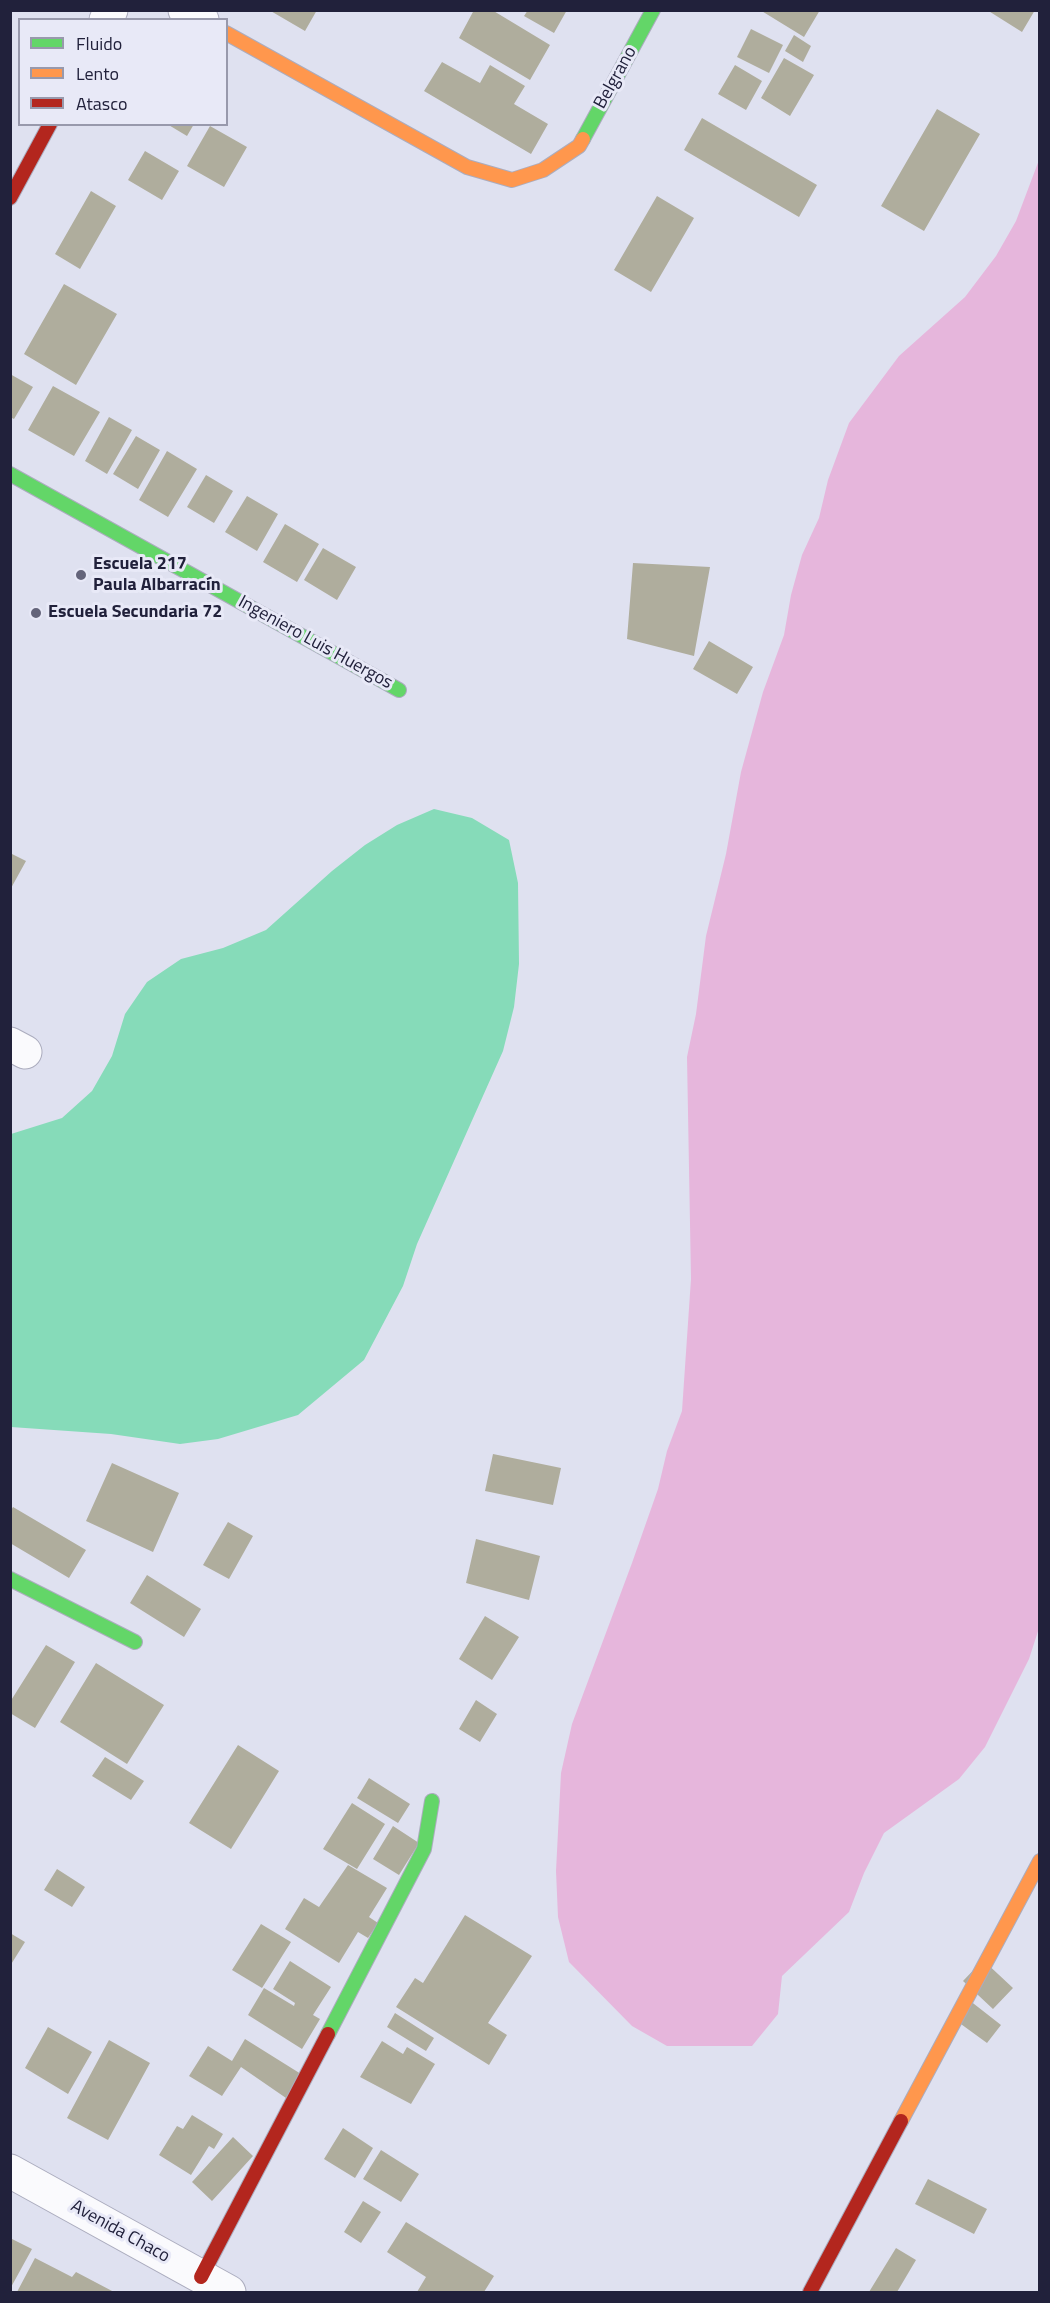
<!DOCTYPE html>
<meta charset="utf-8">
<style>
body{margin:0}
#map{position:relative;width:1050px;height:2303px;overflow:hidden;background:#dfe1f0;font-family:"Titillium Web",sans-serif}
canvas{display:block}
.frame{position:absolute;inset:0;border:12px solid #21213b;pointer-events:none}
.legend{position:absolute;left:18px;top:18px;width:210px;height:108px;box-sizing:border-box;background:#e8e9f7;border:2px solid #9899ac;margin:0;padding:8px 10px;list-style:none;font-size:18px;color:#21213b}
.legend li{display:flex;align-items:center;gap:12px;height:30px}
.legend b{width:30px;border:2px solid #9899ac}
</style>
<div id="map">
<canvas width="1050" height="2303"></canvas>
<div class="frame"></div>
<ul class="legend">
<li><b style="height:8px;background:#63d668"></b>Fluido</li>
<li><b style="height:8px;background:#ff974d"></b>Lento</li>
<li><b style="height:8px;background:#b3261e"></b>Atasco</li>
</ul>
</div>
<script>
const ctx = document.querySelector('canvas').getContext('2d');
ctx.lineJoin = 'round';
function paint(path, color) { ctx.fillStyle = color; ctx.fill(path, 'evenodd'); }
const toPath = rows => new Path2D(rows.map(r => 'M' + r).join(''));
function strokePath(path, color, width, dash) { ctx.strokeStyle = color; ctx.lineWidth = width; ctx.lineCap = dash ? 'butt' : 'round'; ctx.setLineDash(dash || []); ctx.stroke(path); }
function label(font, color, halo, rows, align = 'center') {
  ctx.font = font + ' "Titillium Web",sans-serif'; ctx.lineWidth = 6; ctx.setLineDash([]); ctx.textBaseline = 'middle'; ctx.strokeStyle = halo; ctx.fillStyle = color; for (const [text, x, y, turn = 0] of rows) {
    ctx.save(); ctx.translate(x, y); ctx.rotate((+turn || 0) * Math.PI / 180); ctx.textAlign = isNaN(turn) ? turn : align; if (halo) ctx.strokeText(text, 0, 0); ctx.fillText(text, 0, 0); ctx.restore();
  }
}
const green = toPath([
 [1039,160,1039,1628,1029,1659,985,1747,959,1779,884,1833,864,1873,849,1912,782,1976,778,2014,752,2046,667,2046,632,2026,569,1962,558,1917,556,1871,561,1773,572,1724,632,1563,658,1489,667,1451,682,1411,691,1279,687,1057,696,1014,706,936,726,854,741,772,763,692,784,635,791,595,802,555,819,518,828,480,849,423,899,356,965,297,996,256,1016,221]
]);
const water = toPath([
 [434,809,472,818,509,840,518,883,519,964,514,1007,503,1051,417,1244,403,1286,364,1360,298,1415,218,1439,180,1444,111,1434,11,1427,11,1134,62,1118,92,1091,112,1056,125,1014,147,982,181,959,223,948,266,930,332,871,365,845,397,825]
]);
const building = toPath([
 [269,10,317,10,305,31],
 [474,10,492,10,550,45,530,80,459,38],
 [528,10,567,10,554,33,524,16],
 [760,10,820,10,804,37],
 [987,10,1035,10,1022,32],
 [751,29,783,45,769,73,737,57],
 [794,35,811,46,803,62,785,51],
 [784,58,814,75,790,116,761,98],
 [442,62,480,83,490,65,525,86,514,104,548,124,531,154,424,91],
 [735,65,762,81,746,110,718,94],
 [937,109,980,134,924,231,881,206],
 [702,118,817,185,799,217,684,150],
 [167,124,194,124,187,136],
 [210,126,247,147,224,187,187,166],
 [145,151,179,171,162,200,128,180],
 [91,191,116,206,80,269,55,254],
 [657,196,694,218,651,292,614,270],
 [64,284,117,314,76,385,24,354],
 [10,374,33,387,14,419,10,417],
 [53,386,100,412,74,456,28,430],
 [109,417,132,430,107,474,85,461],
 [136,436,160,450,138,489,113,474],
 [167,451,197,469,168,517,139,500],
 [206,475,233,491,214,523,187,507],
 [247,496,278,514,257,551,225,532],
 [285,524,319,544,297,582,263,562],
 [323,548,356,567,337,600,304,580],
 [633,563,710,567,694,656,627,639],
 [709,641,753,667,737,694,693,669],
 [10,853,26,861,10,890],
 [493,1454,561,1468,553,1505,485,1491],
 [112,1463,179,1493,153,1552,86,1521],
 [13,1507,86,1550,69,1578,10,1543,10,1512],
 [228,1522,253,1536,229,1579,203,1565],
 [476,1539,540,1556,529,1600,466,1583],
 [147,1575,201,1609,184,1637,130,1603],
 [485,1616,519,1637,492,1680,459,1659],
 [46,1645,75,1662,35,1728,10,1713,10,1702],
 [96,1663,164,1705,127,1764,60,1722],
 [476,1700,497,1714,480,1742,459,1729],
 [238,1745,279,1771,231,1849,189,1823],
 [105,1757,144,1781,131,1800,92,1776],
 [369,1778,410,1804,398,1823,357,1798],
 [352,1803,385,1824,357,1869,323,1849],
 [393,1826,419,1843,399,1875,373,1859],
 [348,1865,387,1888,369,1917,378,1923,368,1938,358,1932,339,1963,285,1929,304,1898,319,1907],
 [57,1869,85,1887,72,1907,44,1890],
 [465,1915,532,1956,488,2023,507,2035,489,2065,396,2007,415,1978,423,1983],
 [261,1924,291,1942,262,1988,232,1970],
 [10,1933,25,1942,10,1966],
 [983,1960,1013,1988,993,2009,963,1981],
 [290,1961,331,1987,313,2015,320,2019,302,2049,248,2015,264,1988,294,2006,295,2003,273,1989],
 [969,2000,1001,2025,987,2043,954,2019],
 [395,2013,434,2038,426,2051,387,2027],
 [48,2027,92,2052,68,2094,25,2068],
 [245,2039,301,2074,286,2098,241,2067,222,2096,189,2076,208,2046,232,2061],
 [109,2040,150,2063,108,2140,67,2118],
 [382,2041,403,2054,407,2047,435,2064,411,2104,360,2077],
 [192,2115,223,2134,214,2149,209,2146,191,2175,159,2155,177,2126,183,2129],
 [343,2128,373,2148,355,2178,324,2159],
 [233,2137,253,2156,212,2201,192,2182],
 [381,2150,419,2174,401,2202,363,2179],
 [928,2179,987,2209,974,2234,915,2204],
 [363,2201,381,2212,361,2243,344,2232],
 [406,2222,494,2276,484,2292,417,2292,426,2277,387,2252],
 [10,2238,32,2249,10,2289],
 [896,2248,916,2260,897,2292,869,2292],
 [35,2258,72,2277,76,2272,114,2292,17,2292]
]);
const street = toPath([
 [185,10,202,20],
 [106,20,111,10],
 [10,1044,25,1052],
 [10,2171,229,2292]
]);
const fast = toPath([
 [583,139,653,10],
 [10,474,399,690],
 [10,1579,135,1642],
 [328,2034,424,1849,432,1801]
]);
const slow = toPath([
 [226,33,467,167,512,180,543,170,579,146,583,139],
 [901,2121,1040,1861]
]);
const jam = toPath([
 [10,198,50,124],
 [201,2277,328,2034],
 [810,2292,901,2121]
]);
const markers = [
 [81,575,6,"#64647a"],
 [36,613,6,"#64647a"]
];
const streetNames = [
 ["Belgrano",616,78,-61],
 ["Ingeniero Luis Huergos",315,643,29],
 ["Avenida Chaco",120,2232,29]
];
const poiNames = [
 ["Escuela 217",93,565],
 ["Paula Albarracín",93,586],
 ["Escuela Secundaria 72",48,613]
];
paint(green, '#e6b6dc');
paint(water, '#86dbb9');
paint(building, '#afad9d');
strokePath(street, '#abacbe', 35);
strokePath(fast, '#abacbe', 16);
strokePath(slow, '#abacbe', 16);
strokePath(jam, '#abacbe', 16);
strokePath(street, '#fafafd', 33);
strokePath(fast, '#63d668', 14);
strokePath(slow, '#ff974d', 14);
strokePath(jam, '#b3261e', 14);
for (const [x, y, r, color] of markers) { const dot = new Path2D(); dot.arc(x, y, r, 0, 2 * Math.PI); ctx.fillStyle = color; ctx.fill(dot); strokePath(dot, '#e8e9f7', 2); }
label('18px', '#21213b', '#e8e9f7', streetNames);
label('bold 18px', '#21213b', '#e8e9f7', poiNames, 'left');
</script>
